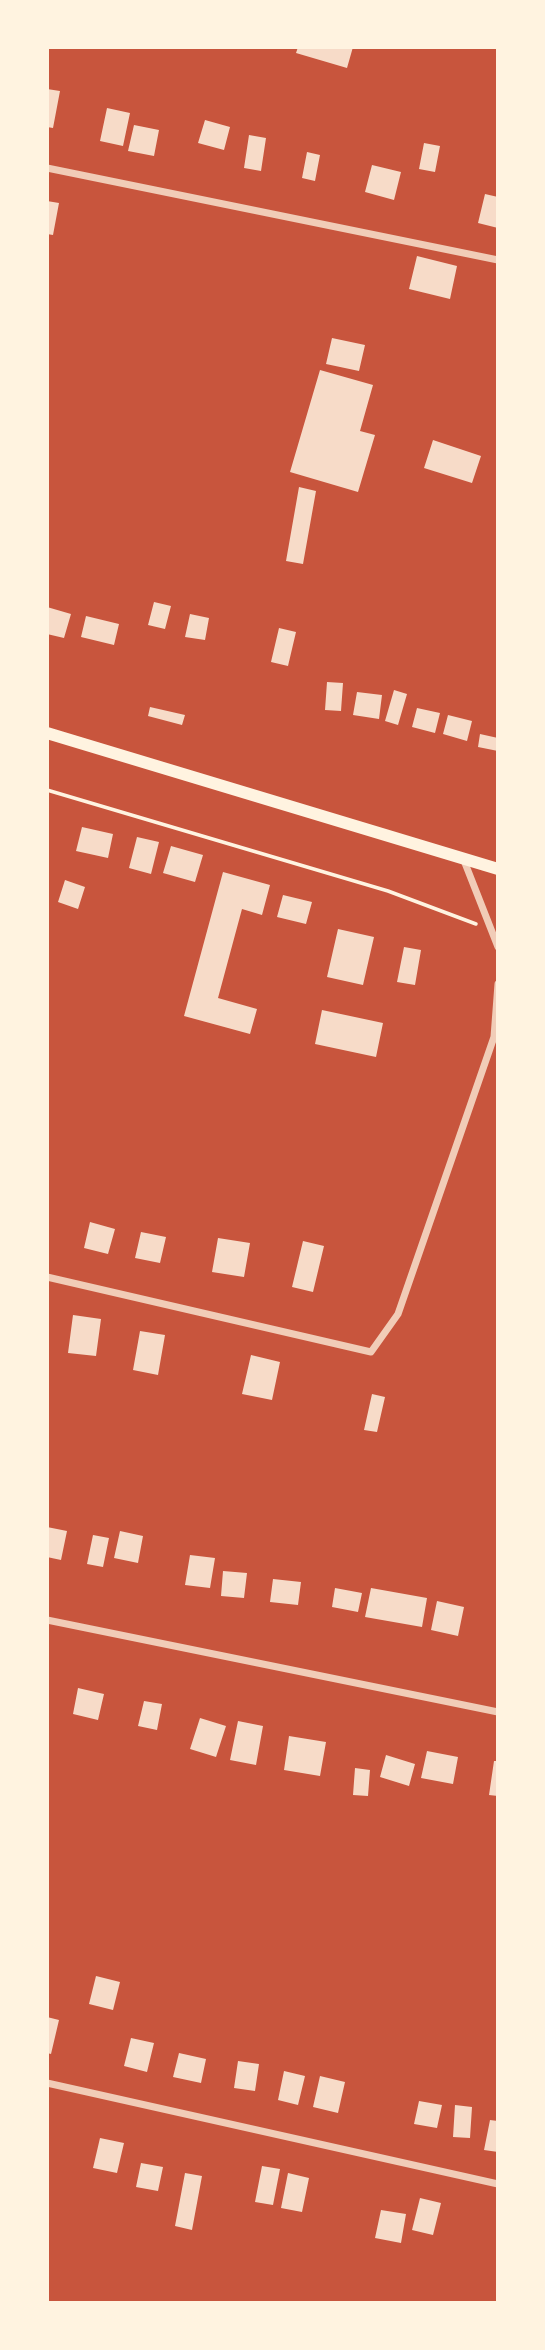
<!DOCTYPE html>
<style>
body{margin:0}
#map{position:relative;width:545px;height:2350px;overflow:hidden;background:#c8553d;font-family:Montserrat,sans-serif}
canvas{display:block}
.frame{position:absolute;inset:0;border:49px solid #fff3e0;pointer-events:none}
</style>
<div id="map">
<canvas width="545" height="2350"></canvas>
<div class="frame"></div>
</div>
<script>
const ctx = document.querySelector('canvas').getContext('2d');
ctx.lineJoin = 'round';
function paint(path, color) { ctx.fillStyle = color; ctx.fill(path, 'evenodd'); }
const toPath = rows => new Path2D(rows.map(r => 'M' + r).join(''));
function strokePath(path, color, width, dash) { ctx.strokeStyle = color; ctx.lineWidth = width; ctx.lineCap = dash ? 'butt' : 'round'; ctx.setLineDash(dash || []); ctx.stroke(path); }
const building = toPath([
 [298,47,353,47,347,68,296,53],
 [47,89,60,91,53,128,47,127],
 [107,108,130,113,123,146,100,141],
 [205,120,230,127,224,150,198,143],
 [134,125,159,130,154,156,128,151],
 [249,135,266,138,261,171,244,168],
 [424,143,440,146,435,172,419,169],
 [307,152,320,155,315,181,302,178],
 [372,165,401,172,394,200,365,192],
 [485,194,498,197,498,228,478,223],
 [47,201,59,203,53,235,47,234],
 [417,256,457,266,450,299,409,289],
 [332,338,365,345,359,371,326,364],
 [320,370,373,385,360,431,375,435,358,492,290,472],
 [433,440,481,456,472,483,424,468],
 [299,487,316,491,303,564,286,561],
 [154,602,171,606,165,629,148,625],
 [47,607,71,614,64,638,47,634],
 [190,614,209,618,205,640,185,637],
 [86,616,119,624,114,645,81,637],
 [279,628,296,632,288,666,271,662],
 [327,682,343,683,341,711,325,710],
 [394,690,407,694,398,725,385,721],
 [357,692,382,695,379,719,353,715],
 [150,707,185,715,182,725,148,716],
 [417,708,440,713,435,733,412,727],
 [448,715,472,721,467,741,443,734],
 [480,734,498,738,498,751,478,747],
 [82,827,113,834,108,858,76,851],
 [137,837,159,842,151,874,129,868],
 [171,846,203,855,195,882,163,873],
 [223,872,270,885,262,915,242,909,218,998,257,1009,250,1034,184,1016],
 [65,880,85,887,78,909,58,902],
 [283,895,312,902,306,924,277,917],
 [338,929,374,937,363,985,327,977],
 [404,947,421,950,415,985,397,982],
 [322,1010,383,1023,376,1057,315,1044],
 [90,1222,115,1229,108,1254,84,1248],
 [141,1232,166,1237,160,1263,135,1258],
 [218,1238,250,1243,244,1277,212,1272],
 [303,1241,324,1246,313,1292,292,1287],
 [73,1315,101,1319,96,1356,68,1353],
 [140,1331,165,1335,158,1375,133,1370],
 [251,1355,280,1362,272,1400,242,1394],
 [372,1394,385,1397,377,1432,364,1430],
 [47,1527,67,1531,61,1560,47,1557],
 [120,1531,143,1536,138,1563,114,1558],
 [93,1535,109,1538,103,1567,87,1564],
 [190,1555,215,1558,210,1588,185,1585],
 [223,1571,247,1573,244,1598,221,1596],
 [273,1579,301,1582,298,1605,270,1602],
 [335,1588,362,1593,358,1612,332,1607],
 [371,1588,427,1598,422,1627,365,1617],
 [437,1601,464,1607,458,1636,431,1630],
 [78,1688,104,1694,98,1720,73,1714],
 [144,1701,162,1704,157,1730,138,1726],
 [200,1718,226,1726,216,1757,190,1749],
 [238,1721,263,1726,256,1765,230,1760],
 [289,1736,326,1742,320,1776,284,1770],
 [427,1751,458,1757,453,1784,421,1778],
 [386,1755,415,1764,409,1786,380,1777],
 [494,1761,498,1761,498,1796,489,1795],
 [355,1768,370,1770,368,1796,353,1795],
 [96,1976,120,1982,113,2010,89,2004],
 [47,2017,59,2020,51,2054,47,2053],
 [131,2038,154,2043,147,2072,124,2066],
 [179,2053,206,2059,201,2083,173,2077],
 [238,2061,259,2064,255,2091,234,2088],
 [284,2071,305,2076,298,2105,278,2100],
 [320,2076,345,2082,338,2113,313,2107],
 [419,2101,442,2105,437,2128,414,2124],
 [455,2105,472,2107,470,2138,453,2137],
 [490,2120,498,2121,498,2152,484,2150],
 [100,2138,124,2143,117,2173,93,2168],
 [141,2163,163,2167,158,2191,136,2187],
 [262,2166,280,2169,273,2205,255,2202],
 [185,2173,202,2176,192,2230,175,2226],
 [288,2173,309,2178,302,2212,281,2208],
 [420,2198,441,2203,433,2235,412,2230],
 [381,2210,406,2214,401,2243,375,2238]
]);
const path = toPath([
 [47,790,388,891,476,924]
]);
const minor = toPath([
 [47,168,498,260],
 [463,858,498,947],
 [47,1277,371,1352,398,1314,494,1037,498,984],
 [47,1620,498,1712],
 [47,2083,498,2184]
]);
const primary = toPath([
 [47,733,498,869]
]);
paint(building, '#f7dbc8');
strokePath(path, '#fff3e0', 3.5);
strokePath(minor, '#f1ccb7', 7);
strokePath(primary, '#fff3e0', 12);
</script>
